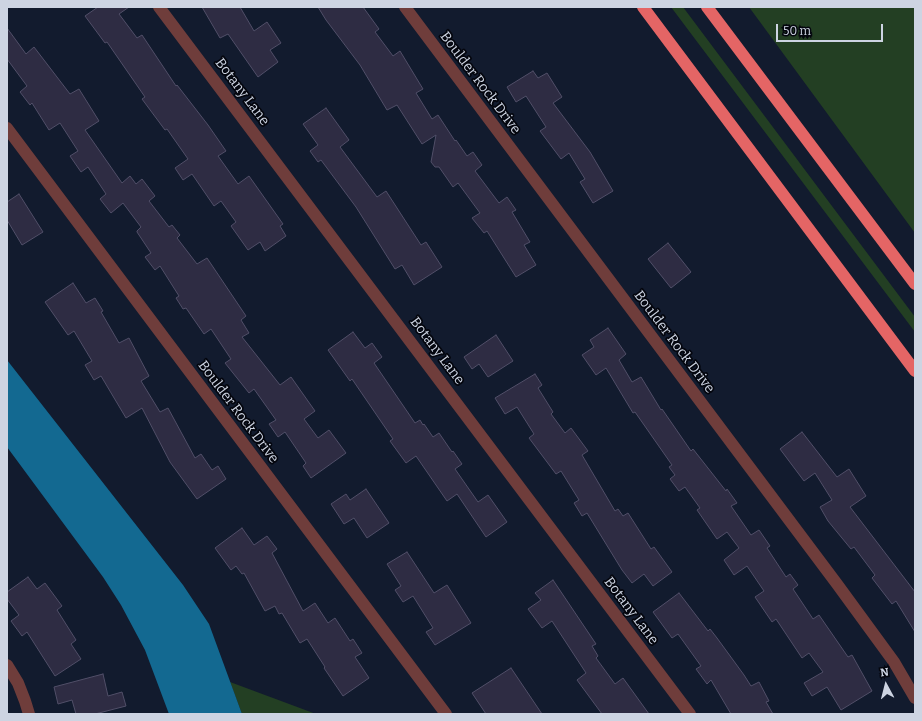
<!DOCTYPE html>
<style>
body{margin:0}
#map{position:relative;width:922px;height:721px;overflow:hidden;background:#121b2e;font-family:Bitter,serif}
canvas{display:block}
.frame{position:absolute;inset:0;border:8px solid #cdd4e2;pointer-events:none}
.north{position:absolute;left:866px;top:665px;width:40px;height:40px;-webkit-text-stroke:3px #04060e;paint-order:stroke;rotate:353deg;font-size:11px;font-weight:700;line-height:16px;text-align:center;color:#cdd4e2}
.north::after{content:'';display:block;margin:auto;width:14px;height:18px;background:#cdd4e2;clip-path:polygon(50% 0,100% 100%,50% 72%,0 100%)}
.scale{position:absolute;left:776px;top:24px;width:107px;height:18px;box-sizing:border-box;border:2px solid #cdd4e2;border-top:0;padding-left:5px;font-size:12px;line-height:14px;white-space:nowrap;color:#cdd4e2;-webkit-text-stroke:3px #04060e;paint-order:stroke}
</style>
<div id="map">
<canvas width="922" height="721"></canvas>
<div class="frame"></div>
<div class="north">N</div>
<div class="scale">50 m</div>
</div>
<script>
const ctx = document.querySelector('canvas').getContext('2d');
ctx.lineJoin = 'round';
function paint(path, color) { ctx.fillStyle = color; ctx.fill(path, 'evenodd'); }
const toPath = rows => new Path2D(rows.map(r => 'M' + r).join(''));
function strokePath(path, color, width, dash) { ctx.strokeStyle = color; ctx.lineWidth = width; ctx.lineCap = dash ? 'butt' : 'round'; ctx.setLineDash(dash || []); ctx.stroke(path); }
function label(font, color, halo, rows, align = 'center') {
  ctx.font = font + ' Bitter,serif'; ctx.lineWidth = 3.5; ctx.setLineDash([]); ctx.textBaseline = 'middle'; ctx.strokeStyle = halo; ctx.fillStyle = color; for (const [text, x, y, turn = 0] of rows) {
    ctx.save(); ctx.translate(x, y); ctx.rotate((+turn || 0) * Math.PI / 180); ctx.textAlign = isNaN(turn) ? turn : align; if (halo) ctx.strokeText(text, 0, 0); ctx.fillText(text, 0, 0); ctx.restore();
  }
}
const green = toPath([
 [671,7,683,7,915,317,915,332],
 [749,7,915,7,915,233],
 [230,682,316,714,242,714]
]);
const water = toPath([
 [7,360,183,585,209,624,242,714,169,714,145,650,121,605,103,577,7,447]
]);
const building = toPath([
 [98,7,129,7,119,14,137,38,142,35,176,86,177,85,208,125,226,151,218,156,238,184,249,176,283,224,280,226,286,236,265,251,260,242,248,250,231,226,236,222,221,201,214,206,192,174,183,180,175,168,188,159,167,129,165,130,142,99,145,97,107,42,105,43,85,16,98,7],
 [202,7,240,7,254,31,267,22,281,43,270,50,278,62,258,77,228,34,220,38,202,7],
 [318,7,363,7,379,29,375,32,393,56,400,51,423,89,416,93,432,119,438,115,455,141,456,140,467,156,473,152,482,165,475,171,499,203,507,197,516,210,512,212,530,242,524,245,536,265,516,277,487,231,484,233,472,218,480,213,458,183,453,187,439,167,435,167,431,162,436,135,422,144,397,105,387,110,360,65,326,20,318,7],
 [7,28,26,54,34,47,70,94,79,89,99,121,85,130,122,183,130,176,136,184,142,179,155,196,149,201,169,227,172,225,180,235,177,238,197,264,207,258,246,316,241,320,249,333,242,337,280,385,291,377,315,411,304,419,318,438,329,430,346,453,311,478,303,466,306,463,285,432,278,437,269,424,276,420,254,389,249,393,225,363,231,359,211,329,204,334,186,308,183,309,176,298,179,296,160,266,155,270,145,257,151,253,137,232,137,231,141,227,123,203,111,213,100,199,106,194,88,167,81,172,70,156,78,151,60,123,49,130,32,103,30,105,20,92,27,86,7,59,7,28],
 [533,71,538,78,547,73,562,97,553,103,590,152,613,191,593,203,580,182,585,179,569,153,561,159,540,131,546,127,526,96,516,102,507,87,533,71],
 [326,108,349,140,340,147,377,197,386,191,421,245,426,242,442,267,414,285,402,265,395,269,356,207,321,160,318,162,310,151,318,145,303,124,326,108],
 [19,194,43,232,22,245,7,220,7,202,19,194],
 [668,243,691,272,671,288,648,259,668,243],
 [73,283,86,303,95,298,103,311,101,312,119,343,129,338,149,376,141,381,160,412,168,408,195,458,201,454,212,470,218,466,226,479,197,499,170,462,142,408,126,418,101,376,94,380,85,365,92,361,74,331,68,335,45,302,73,283],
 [608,328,626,354,619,360,632,382,641,377,661,410,662,409,691,451,693,449,726,491,727,489,737,503,731,506,751,535,759,530,770,546,767,548,786,577,790,574,798,585,793,589,813,619,819,615,848,657,852,655,872,691,841,710,827,687,812,696,804,683,823,672,809,653,802,658,776,619,772,622,755,597,764,591,747,566,734,575,724,560,739,548,727,532,717,539,697,510,700,508,685,487,679,491,670,479,675,475,669,467,672,465,635,412,633,413,606,368,596,375,582,355,594,347,590,340,608,328],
 [353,332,365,348,372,343,382,357,374,363,415,423,420,420,423,425,424,424,433,437,439,433,452,452,453,451,462,464,455,469,478,502,488,495,507,522,486,537,457,494,447,501,416,456,406,463,390,441,393,439,352,379,350,381,328,350,353,332],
 [496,335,513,361,488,377,479,364,472,369,464,357,496,335],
 [535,374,542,385,538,388,553,412,551,414,565,433,571,428,588,451,582,455,615,511,618,509,623,516,628,513,651,549,654,547,672,572,653,586,644,574,632,583,622,570,587,513,582,516,574,503,579,500,561,471,556,474,529,438,534,434,517,407,505,414,495,398,535,374],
 [802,432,837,477,849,469,866,496,850,507,915,592,915,632,896,601,892,604,872,578,875,575,854,547,851,549,828,521,820,507,832,500,815,473,804,481,780,449,802,432],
 [366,489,389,523,367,538,354,518,344,524,331,504,346,494,350,500,366,489],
 [242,528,254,545,267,536,277,549,272,553,303,611,315,603,328,623,335,618,350,641,353,639,362,653,355,657,369,678,343,696,324,668,325,667,307,639,300,643,282,613,279,614,275,606,265,611,244,573,242,574,236,566,231,570,215,548,242,528],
 [407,552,434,593,447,585,471,623,435,645,426,632,433,628,413,596,403,602,395,590,401,586,387,564,407,552],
 [28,577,37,589,45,583,62,606,57,610,76,640,71,644,81,659,55,676,27,632,22,636,11,621,19,615,7,599,7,592,28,577],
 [553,580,596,644,592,646,598,656,596,658,615,684,623,678,649,714,602,714,577,680,586,673,552,621,542,628,528,609,541,600,535,593,553,580],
 [679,593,708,631,710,629,717,638,744,675,751,686,759,682,769,701,766,702,773,714,731,714,711,680,707,684,696,669,701,666,678,634,672,638,653,612,679,593],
 [511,668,542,714,486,714,472,693,511,668],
 [103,674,108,696,122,692,126,706,95,714,76,714,72,700,58,704,54,687,103,674]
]);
const street = toPath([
 [159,7,690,714],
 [405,7,837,584,894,662,915,698],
 [7,128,446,714],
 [7,665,18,683,25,701,29,714]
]);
const highway = toPath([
 [643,7,915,371],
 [707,7,915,284]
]);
const streetNames = [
 ["Boulder Rock Drive",480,83,53],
 ["Botany Lane",242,92,53],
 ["Boulder Rock Drive",674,342,53],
 ["Botany Lane",437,351,53],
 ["Boulder Rock Drive",238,412,53],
 ["Botany Lane",631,611,53]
];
paint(green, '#233f23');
paint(water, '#136991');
paint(building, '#2e2c43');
strokePath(building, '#514f68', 1);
strokePath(street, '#6f3d3b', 12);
strokePath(highway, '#e46565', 12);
label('14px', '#cdd4e2', '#04060e', streetNames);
</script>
